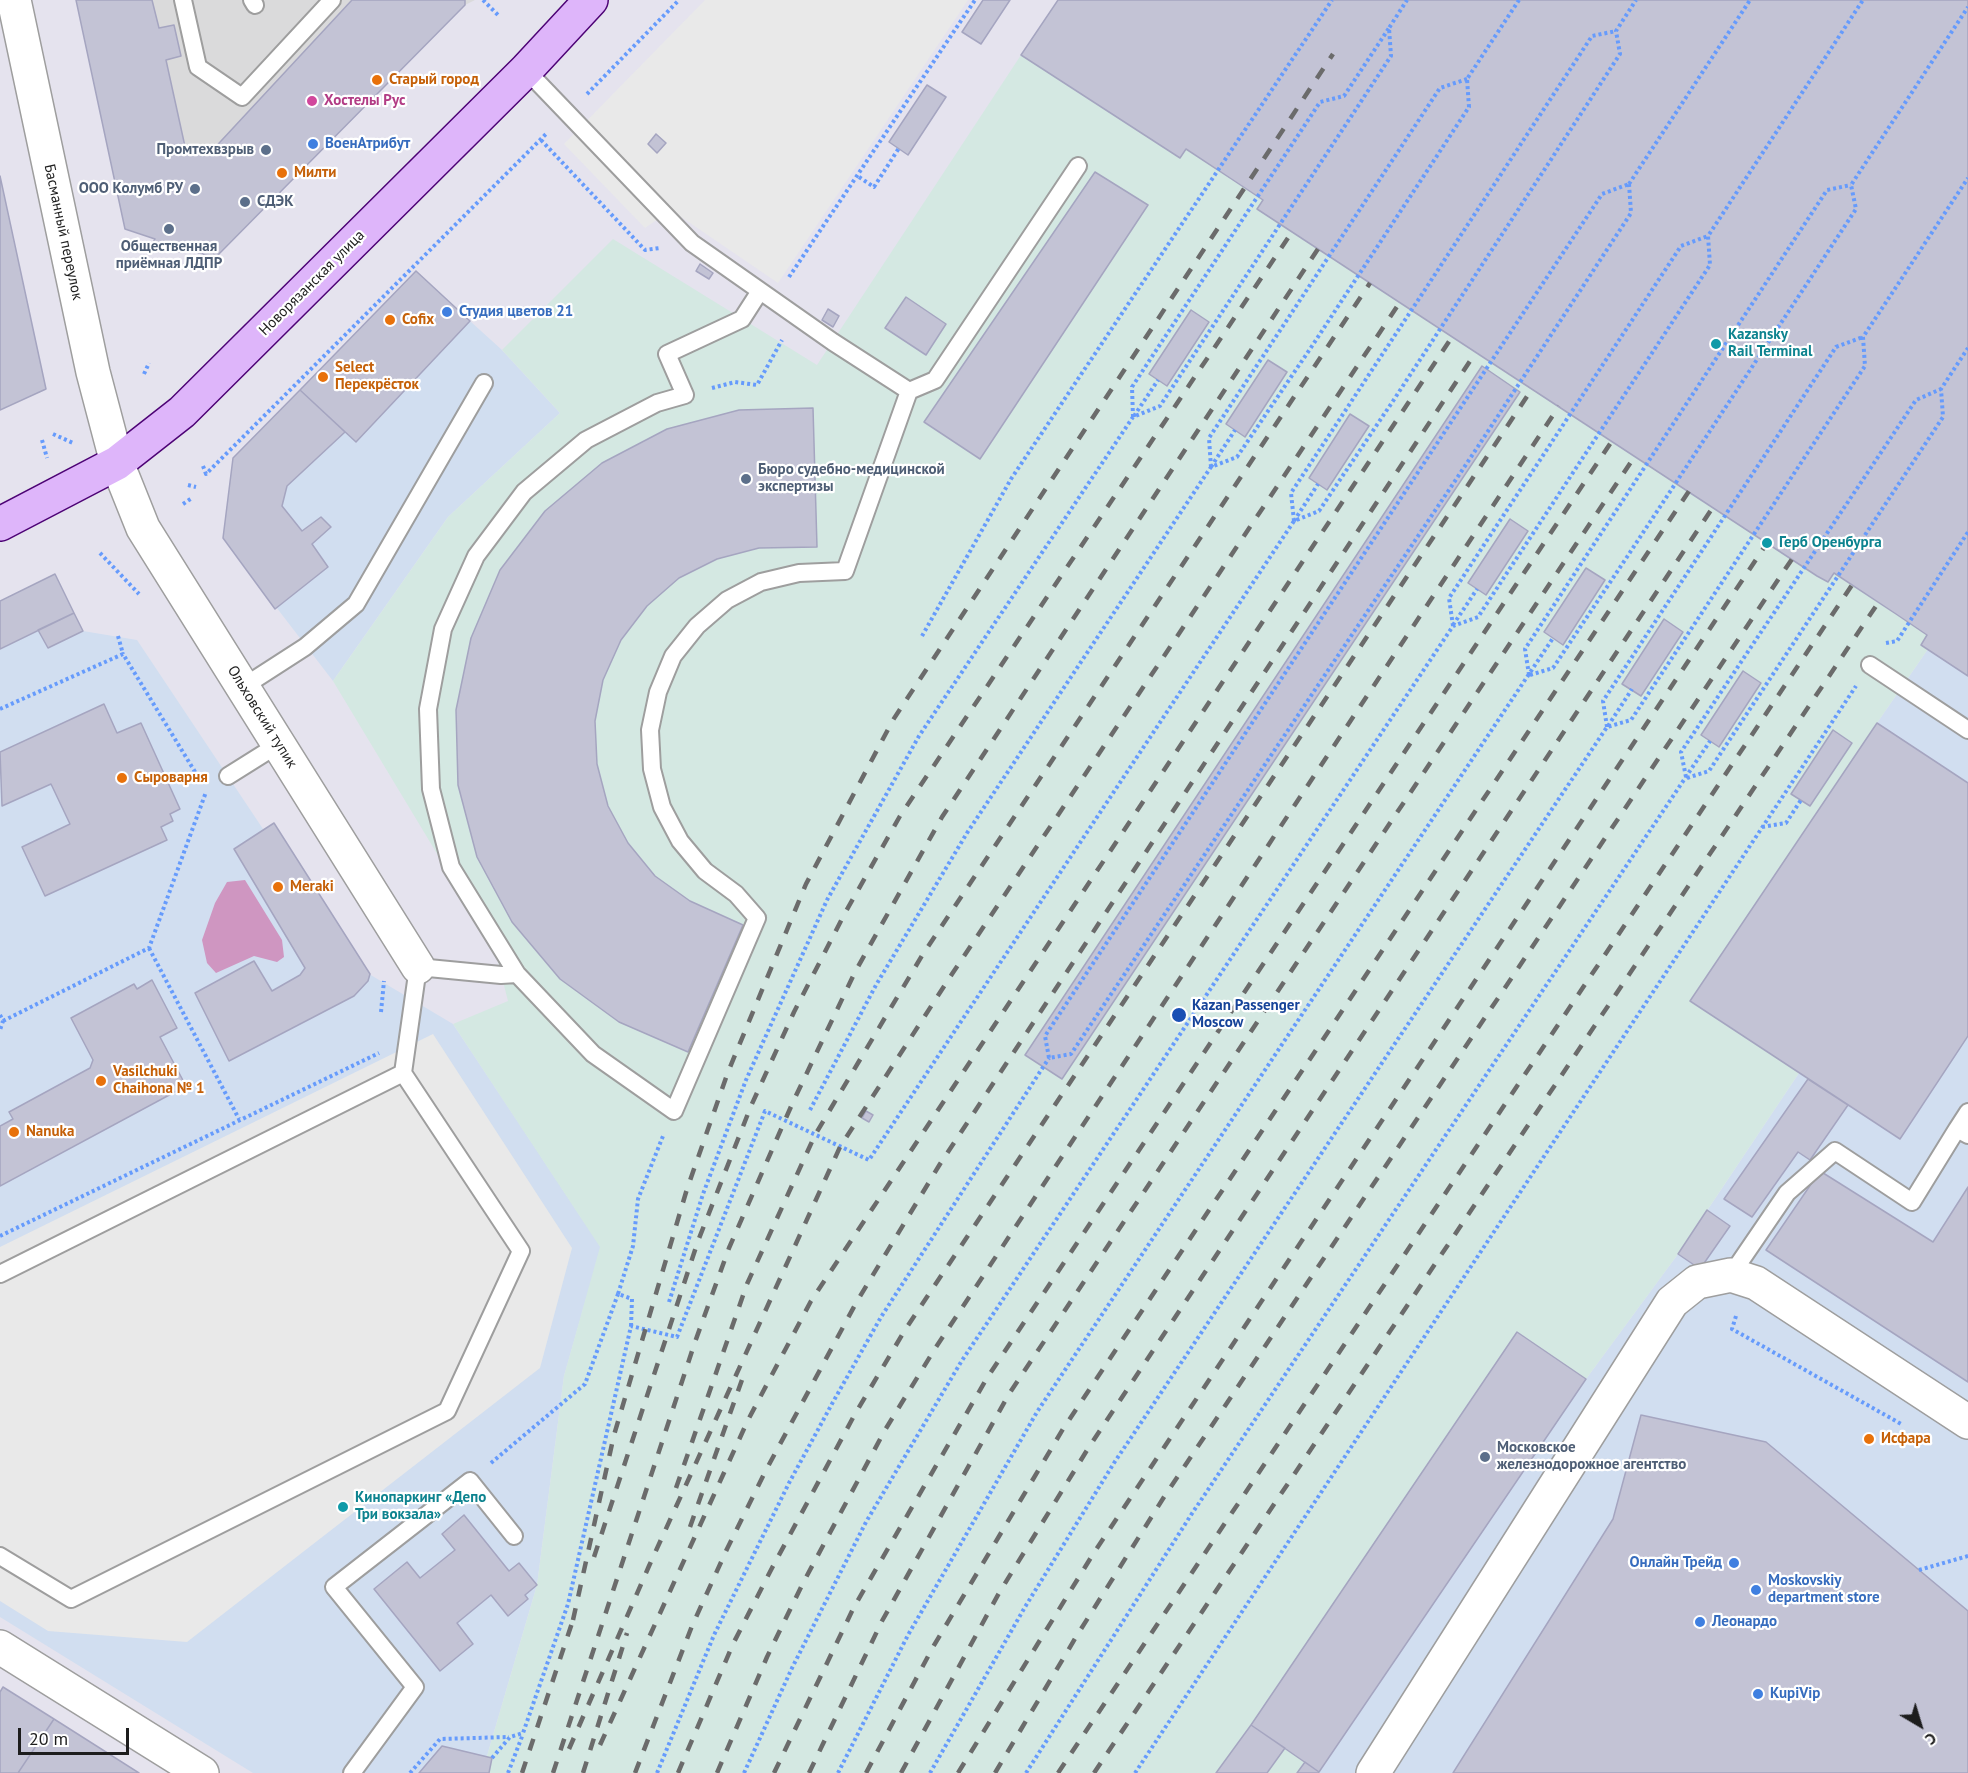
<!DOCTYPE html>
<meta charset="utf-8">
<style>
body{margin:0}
#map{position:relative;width:1968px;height:1773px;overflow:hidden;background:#e5e3ee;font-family:"PT Sans",sans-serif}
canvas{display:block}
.north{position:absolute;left:1890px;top:1695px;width:60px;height:60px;-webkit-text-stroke:4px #fff;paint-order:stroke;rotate:142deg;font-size:16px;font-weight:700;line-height:24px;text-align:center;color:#1d1d1d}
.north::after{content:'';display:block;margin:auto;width:21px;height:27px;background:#1d1d1d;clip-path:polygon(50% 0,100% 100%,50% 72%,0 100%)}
.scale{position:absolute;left:18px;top:1728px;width:111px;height:27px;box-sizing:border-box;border:3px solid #1d1d1d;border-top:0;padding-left:8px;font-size:18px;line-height:21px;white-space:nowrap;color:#1d1d1d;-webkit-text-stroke:4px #fff;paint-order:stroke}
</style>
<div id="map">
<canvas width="1968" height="1773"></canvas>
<div class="north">С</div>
<div class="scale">20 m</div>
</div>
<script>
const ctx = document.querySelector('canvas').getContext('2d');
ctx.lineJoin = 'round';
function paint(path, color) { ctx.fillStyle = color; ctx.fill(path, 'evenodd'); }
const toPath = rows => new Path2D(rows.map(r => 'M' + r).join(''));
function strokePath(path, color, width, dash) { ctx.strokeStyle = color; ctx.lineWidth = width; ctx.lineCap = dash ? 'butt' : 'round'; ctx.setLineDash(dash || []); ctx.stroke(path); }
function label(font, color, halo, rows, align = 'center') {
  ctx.font = font + ' "PT Sans",sans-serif'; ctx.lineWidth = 4.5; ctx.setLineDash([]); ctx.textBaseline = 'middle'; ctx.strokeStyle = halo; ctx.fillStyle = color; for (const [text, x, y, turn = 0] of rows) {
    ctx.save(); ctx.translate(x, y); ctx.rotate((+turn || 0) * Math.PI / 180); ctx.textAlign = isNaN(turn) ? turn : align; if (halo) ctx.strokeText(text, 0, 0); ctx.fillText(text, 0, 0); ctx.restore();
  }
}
const residential = toPath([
 [76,0,475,0,465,5,215,258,182,248,180,252,153,243,154,239,125,229]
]);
const commercial = toPath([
 [470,321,502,350,560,413,448,517,333,681,223,538,233,458,300,390,356,442],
 [0,601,74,613,83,631,137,640,263,829,274,823,369,974,453,1024,601,1247,564,1376,537,1585,482,1773,253,1773,0,1617],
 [1928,649,1968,676,1968,783,1877,723],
 [1968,1036,1968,1773,1318,1773,1586,1379,1678,1254,1799,1073,1900,1139]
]);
const industrial = toPath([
 [1021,55,1180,158,1186,149,1233,180,1263,200,1257,209,1817,576,1827,582,1834,573,1927,635,1921,644,1928,649,1877,723,1968,783,1968,1036,1900,1139,1799,1073,1678,1254,1586,1379,1517,1332,1251,1725,1305,1762,1297,1773,482,1773,537,1585,564,1376,600,1247,453,1024,508,1001,495,950,333,681,448,517,560,413,502,350,613,239,817,365]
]);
const forest = toPath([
 [245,880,282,940,284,957,277,962,254,956,216,973,207,963,202,940,215,903,227,882]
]);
const parking = toPath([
 [705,0,968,0,778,283,671,210,645,228,564,144],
 [433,1034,572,1248,540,1368,187,1642,48,1631,0,1601,0,1247]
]);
const building = toPath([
 [76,0,152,0,159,28,174,25,181,56,166,60,186,151,208,155,352,0,465,0,465,5,215,258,181,247,180,252,153,243,155,239,125,229,76,0],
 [983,0,1010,0,981,44,962,32,983,0],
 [1968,0,1968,676,1921,645,1927,635,1896,614,1834,573,1828,582,1817,576,1257,209,1263,200,1233,180,1186,149,1180,158,1021,55,1058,0,1968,0],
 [927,85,946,97,908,155,889,142,927,85],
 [656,134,666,143,657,153,648,144,656,134],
 [1095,172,1148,205,980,459,924,422,1095,172],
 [0,176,46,389,0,410,0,176],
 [700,264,713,273,709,279,696,271,700,264],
 [416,271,470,321,356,442,300,390,416,271],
 [906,297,946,324,926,355,885,328,906,297],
 [828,309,839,316,833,327,822,320,828,309],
 [1191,310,1209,322,1167,386,1149,374,1191,310],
 [1268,360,1287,372,1245,437,1226,424,1268,360],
 [1482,366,1520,392,1062,1079,1025,1055,1482,366],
 [300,390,345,432,287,486,282,506,302,531,321,517,331,527,312,544,328,567,275,609,223,538,233,458,300,390],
 [813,408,817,547,759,548,717,559,679,578,647,606,621,640,603,680,595,721,597,764,608,806,628,843,655,876,690,901,743,925,688,1052,619,1022,560,979,512,922,477,857,458,785,456,710,471,638,500,570,545,511,602,463,667,429,739,410,813,408],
 [1350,414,1369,426,1327,490,1309,478,1350,414],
 [1510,519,1528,531,1486,595,1468,583,1510,519],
 [1586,568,1605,580,1563,645,1544,632,1586,568],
 [55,574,74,613,0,649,0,601,55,574],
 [74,613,83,631,48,648,38,630,74,613],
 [1664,619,1683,632,1641,696,1622,684,1664,619],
 [1743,671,1761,683,1719,747,1701,735,1743,671],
 [104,704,117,733,141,723,180,809,170,814,173,821,161,827,167,840,45,896,22,847,70,824,51,784,2,806,0,752,104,704],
 [1877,723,1968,783,1968,1036,1900,1139,1690,1001,1877,723],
 [1833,730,1852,743,1810,806,1791,794,1833,730],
 [274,823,370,974,368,981,354,996,229,1061,195,993,254,961,272,991,300,975,305,968,234,849,274,823],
 [152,980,177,1028,160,1037,186,1086,0,1186,0,1126,13,1119,9,1112,90,1068,93,1060,71,1018,134,984,137,989,152,980],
 [1808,1079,1848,1105,1810,1160,1798,1152,1752,1217,1724,1199,1808,1079],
 [866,1111,873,1115,869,1122,862,1118,866,1111],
 [1820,1171,1933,1242,1968,1187,1968,1382,1766,1250,1820,1171],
 [1707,1210,1730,1226,1700,1269,1678,1254,1707,1210],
 [1517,1332,1586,1379,1319,1772,1251,1725,1517,1332],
 [1641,1415,1766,1442,1968,1611,1968,1773,1453,1773,1613,1519,1641,1415],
 [464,1515,509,1571,519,1563,537,1585,525,1595,528,1599,508,1616,491,1595,457,1623,473,1644,440,1671,374,1589,407,1562,420,1578,455,1550,442,1534,464,1515],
 [3,1687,54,1719,18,1773,0,1773,0,1692,3,1687],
 [54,1719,139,1773,18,1773,54,1719],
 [1251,1725,1285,1748,1267,1773,1216,1773,1251,1725],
 [442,1746,492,1758,489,1773,419,1773,442,1746],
 [1305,1762,1319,1772,1318,1773,1297,1773,1305,1762]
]);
const path = toPath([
 [483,0,498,15],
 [587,94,679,0],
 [541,140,645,250,660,248],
 [859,177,874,187,899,148],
 [1629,184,1631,213,1473,454,1071,1054,1049,1058,1045,1036,1602,194,1629,184],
 [1629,184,1750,0],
 [789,277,975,0],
 [144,374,149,363],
 [712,388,735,382,757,385,782,340],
 [1134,416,1158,380],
 [1133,417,1132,387,1320,102,1344,96,1389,28],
 [53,434,73,443],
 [42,440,47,458],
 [203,466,206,474,547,133],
 [1211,467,1209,438,1440,88,1467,79],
 [1211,467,1235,430],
 [188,485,196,487],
 [183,504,192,498],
 [1294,521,1291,493,1592,36,1616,31],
 [1294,521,1318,484],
 [100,553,139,594],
 [1453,625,1477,589],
 [1453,626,1449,598,1681,246,1708,236],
 [118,636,123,654],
 [922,636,1011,479,1332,0],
 [1886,643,1897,641,1968,532],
 [1529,675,1525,649,1827,190,1851,185],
 [1530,675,1553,668,1627,557,1856,209,1851,185,1968,7],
 [0,709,123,654,200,780],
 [1608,726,1632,689],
 [1607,727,1603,701,1836,347,1863,337],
 [1686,777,1681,752,1916,400,1941,389],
 [1687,778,1709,771,1943,417,1941,389,1968,348],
 [1762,827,1786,823,1801,800],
 [149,948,239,1119],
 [381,1012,384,981],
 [0,1015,3,1021,0,1030],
 [3,1021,149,948,206,792],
 [810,1110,876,985,967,833,1211,467,1237,457,1312,346,1469,107,1467,79,1519,0],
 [0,1236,379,1053],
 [669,1302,703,1194,746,1080,827,900,919,736,1133,417,1160,406,1234,294,1391,56,1389,28,1407,0],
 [1736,1316,1732,1329,1903,1425],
 [631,1326,632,1299,618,1294,633,1246,638,1199,663,1136],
 [491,1463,585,1384,618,1294],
 [1919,1570,1968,1556],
 [492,1758,510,1737,523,1733,568,1604,631,1326,677,1337,765,1111,869,1160,1294,521,1319,511,1393,401,1620,54,1616,31,1636,0],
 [410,1773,440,1739,509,1737],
 [508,1773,523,1734],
 [657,1773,714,1635,789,1483,833,1402,881,1317,1049,1058],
 [744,1773,792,1668,866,1522,961,1362,1453,626,1478,617,1551,506,1710,265,1708,236,1863,0],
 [838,1773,908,1635,1037,1412,1553,638],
 [930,1773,1025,1607,1114,1463,1607,727,1631,720,1865,366,1863,337,1968,178],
 [1026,1773,1191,1515,1710,741],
 [1135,1773,1856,686]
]);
const lane = toPath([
 [183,0,198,67,242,97,332,0],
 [252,0,255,5],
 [909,391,935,380,1078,166],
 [1870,665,1968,730],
 [243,687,305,647,356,604,484,383],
 [228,776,279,744],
 [517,974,451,867,431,789,428,709,443,629,476,556,524,492,586,440,657,403,685,395,667,354,742,319,760,291],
 [1957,1129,1968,1112],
 [0,1274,403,1073],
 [1731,1275,1787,1193,1835,1151,1912,1202,1957,1129,1968,1135],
 [0,1556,71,1599,447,1411,521,1251,403,1073,418,967,501,975,517,974,593,1054,674,1111,757,918,736,894,705,871,680,841,662,807,652,769,650,730,658,692,673,656,697,626,727,600,761,582,799,573,845,571,909,391,833,342,692,243,526,70],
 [352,1773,415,1687,334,1587,470,1481,514,1536]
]);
const street = toPath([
 [14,0,93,372,117,463,143,528,418,967],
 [0,1647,202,1773],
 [1373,1773,1672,1302,1697,1282,1731,1275,1756,1283,1968,1422]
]);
const secondary = toPath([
 [0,524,117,463,182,412,526,70,591,0]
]);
const rail = toPath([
 [676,1488,747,1284,815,1135,923,954,1370,283],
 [690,1527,744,1374],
 [594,1557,698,1241,751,1106,794,1012,845,913,900,816,1292,232],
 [573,1620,614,1435,687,1189,728,1072,806,884,893,720,1333,54],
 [600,1745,748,1420,811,1301,1452,337],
 [569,1749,649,1566,840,1147,952,974,1400,302],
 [522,1773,575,1614],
 [553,1773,695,1342,729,1248,793,1102,855,972,942,817,1318,249],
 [583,1773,627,1633],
 [635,1773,692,1626,727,1549,765,1472,856,1303,940,1164,1476,352],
 [678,1773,733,1644,772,1568,855,1414,905,1330,1532,389],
 [717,1773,767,1657,803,1583,885,1430,936,1347,1559,406],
 [774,1773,854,1607,987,1378,1612,441],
 [809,1773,882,1621,1009,1394,1635,456],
 [866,1773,933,1647,1063,1429,1689,491],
 [901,1773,999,1593,1089,1447,1713,507],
 [958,1773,1095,1551,1767,543],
 [995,1773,1076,1637,1164,1497,1792,559],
 [1058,1773,1852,585],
 [1094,1773,1878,603]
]);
const markers = [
 [377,80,6,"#e8710a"],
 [312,101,6,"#d1479c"],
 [313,144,6,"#3f7fe0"],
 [266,150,6,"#5c6f8a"],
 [282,173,6,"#e8710a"],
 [195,189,6,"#5c6f8a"],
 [245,202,6,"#5c6f8a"],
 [169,229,6,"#5c6f8a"],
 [447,312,6,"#3f7fe0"],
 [390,320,6,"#e8710a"],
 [1716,344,6,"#0f9aa8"],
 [323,377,6,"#e8710a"],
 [746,479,6,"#5c6f8a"],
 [1767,543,6,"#0f9aa8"],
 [122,778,6,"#e8710a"],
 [278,887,6,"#e8710a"],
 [1179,1015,8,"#1a4fb4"],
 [101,1081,6,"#e8710a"],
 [14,1132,6,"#e8710a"],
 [1869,1439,6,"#e8710a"],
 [1485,1457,6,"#5c6f8a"],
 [343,1507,6,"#0f9aa8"],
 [1734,1563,6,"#3f7fe0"],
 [1756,1590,6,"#3f7fe0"],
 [1700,1622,6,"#3f7fe0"],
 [1758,1694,6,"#3f7fe0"]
];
const foodNames = [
 ["Старый город",389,80],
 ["Милти",294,173],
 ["Cofix",402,320],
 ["Select",335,368],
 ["Перекрёсток",335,385],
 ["Сыроварня",134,778],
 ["Meraki",290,887],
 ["Vasilchuki",113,1072],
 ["Chaihona № 1",113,1089],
 ["Nanuka",26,1132],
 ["Исфара",1881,1439]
];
const hotelNames = [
 ["Хостелы Рус",324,101]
];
const shopNames = [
 ["ВоенАтрибут",325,144],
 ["Студия цветов 21",459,312],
 ["Онлайн Трейд",1722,1563,"right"],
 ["Moskovskiy",1768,1581],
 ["department store",1768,1598],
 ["Леонардо",1712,1622],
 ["KupiVip",1770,1694]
];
const serviceNames = [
 ["Промтехвзрыв",254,150,"right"],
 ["ООО Колумб РУ",183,189,"right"],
 ["СДЭК",257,202],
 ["Общественная",169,247,"center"],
 ["приёмная ЛДПР",169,264,"center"],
 ["Бюро судебно-медицинской",758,470],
 ["экспертизы",758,487],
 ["Московское",1497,1448],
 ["железнодорожное агентство",1497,1465]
];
const streetNames = [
 ["Басманный переулок",63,232,78],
 ["Новорязанская улица",312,283,-45],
 ["Ольховский тупик",262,717,58]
];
const cultureNames = [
 ["Kazansky",1728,335],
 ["Rail Terminal",1728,352],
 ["Герб Оренбурга",1779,543],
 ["Кинопаркинг «Депо",355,1498],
 ["Три вокзала»",355,1515]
];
const transitNames = [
 ["Kazan Passenger",1192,1006],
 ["Moscow",1192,1023]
];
paint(residential, '#dadadb');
paint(commercial, '#d1def0');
paint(industrial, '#d4e8e2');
paint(forest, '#cf96c1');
paint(parking, '#e9e9e9');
paint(building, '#c3c3d5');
strokePath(building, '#a5a5c0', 1.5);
strokePath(lane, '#9e9e9e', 20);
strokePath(street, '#9e9e9e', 36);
strokePath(secondary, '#4d0375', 36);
strokePath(path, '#669bfc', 4, [3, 3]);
strokePath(lane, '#fff', 16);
strokePath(street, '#fff', 33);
strokePath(secondary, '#deb5fa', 33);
strokePath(rail, '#6b6b6b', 4.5, [12, 12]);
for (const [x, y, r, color] of markers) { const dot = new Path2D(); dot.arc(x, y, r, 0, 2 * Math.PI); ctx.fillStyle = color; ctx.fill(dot); strokePath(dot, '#fff', 2); }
label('bold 15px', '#c56008', '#fff', foodNames, 'left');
label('bold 15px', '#b23c85', '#fff', hotelNames, 'left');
label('bold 15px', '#366cbe', '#fff', shopNames, 'left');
label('bold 15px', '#4e5e75', '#fff', serviceNames, 'left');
label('15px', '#1d1d1d', '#fff', streetNames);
label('bold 15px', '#0d838f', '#fff', cultureNames, 'left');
label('bold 15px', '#164399', '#fff', transitNames, 'left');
</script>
